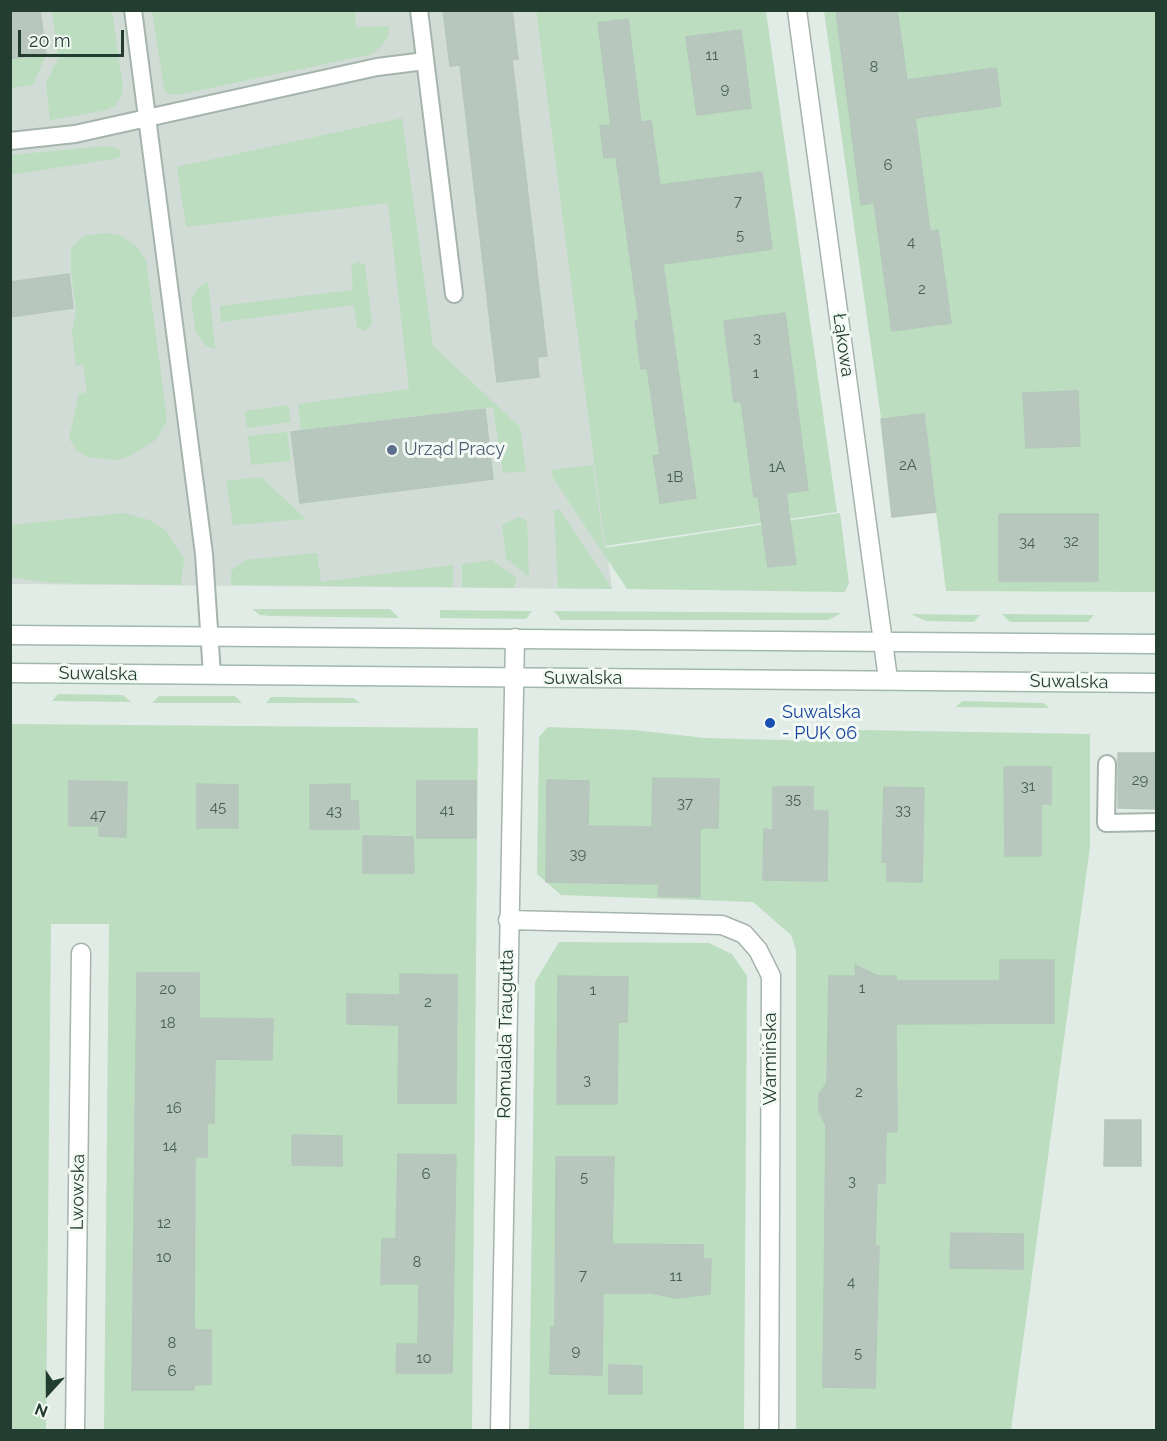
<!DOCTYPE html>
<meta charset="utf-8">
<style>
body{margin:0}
#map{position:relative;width:1167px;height:1441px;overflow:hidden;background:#e2ece6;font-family:Raleway,sans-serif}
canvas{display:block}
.frame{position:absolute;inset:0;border:12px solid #233d31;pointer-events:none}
.north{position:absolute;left:18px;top:1363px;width:60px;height:60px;-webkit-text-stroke:4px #f3f9f5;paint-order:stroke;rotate:201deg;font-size:16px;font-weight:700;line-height:24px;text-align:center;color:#233d31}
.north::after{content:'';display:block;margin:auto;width:21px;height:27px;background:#233d31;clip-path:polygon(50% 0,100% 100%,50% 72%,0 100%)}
.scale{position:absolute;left:18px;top:30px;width:106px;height:27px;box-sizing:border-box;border:3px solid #233d31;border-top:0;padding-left:8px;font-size:18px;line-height:21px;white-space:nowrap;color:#233d31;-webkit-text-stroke:4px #f3f9f5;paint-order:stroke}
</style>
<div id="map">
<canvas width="1167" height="1441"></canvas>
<div class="frame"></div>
<div class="north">N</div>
<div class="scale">20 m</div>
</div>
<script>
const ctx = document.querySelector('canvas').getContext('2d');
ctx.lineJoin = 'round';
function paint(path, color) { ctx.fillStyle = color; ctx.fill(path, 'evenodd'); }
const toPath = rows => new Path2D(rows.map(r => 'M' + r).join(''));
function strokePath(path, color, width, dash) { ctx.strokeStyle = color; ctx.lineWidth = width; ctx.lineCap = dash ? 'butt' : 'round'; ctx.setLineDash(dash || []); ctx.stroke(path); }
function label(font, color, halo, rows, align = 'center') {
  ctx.font = font + ' Raleway,sans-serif'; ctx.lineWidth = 6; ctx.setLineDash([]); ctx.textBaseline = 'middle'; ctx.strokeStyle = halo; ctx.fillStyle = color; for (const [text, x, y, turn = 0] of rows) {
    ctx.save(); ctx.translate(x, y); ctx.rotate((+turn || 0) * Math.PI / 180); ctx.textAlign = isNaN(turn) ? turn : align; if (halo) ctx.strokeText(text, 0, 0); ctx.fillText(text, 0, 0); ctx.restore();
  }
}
const built = toPath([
 [11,11,536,11,612,589,11,584]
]);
const green = toPath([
 [52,11,112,11,123,87,122,94,116,105,107,110,50,120,46,84,58,58],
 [152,11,351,11,355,12,356,27,389,26,388,36,382,46,372,54,177,95,166,93,164,88],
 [536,11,766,11,837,512,605,546],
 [824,11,1156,11,1156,592,946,591,924,414,881,418],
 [46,55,33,85,11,88,11,60],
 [402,118,433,346,520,427,526,471,503,473,493,407,301,430,298,404,409,389,388,203,186,227,177,167],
 [106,146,118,148,121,153,118,158,11,175,11,155],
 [108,233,122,236,136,246,146,260,167,420,156,440,130,456,116,460,87,457,76,450,69,438,79,394,87,392,83,365,76,366,72,331,76,311,71,272,71,248,84,236],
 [356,262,365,264,372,324,364,331,357,328,354,305,221,322,220,306,353,290,351,268],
 [208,281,215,349,206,346,196,332,191,302,197,289],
 [288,405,291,422,247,428,245,411],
 [287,432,291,461,251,465,248,436],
 [593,465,604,548,840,513,849,583,845,592,627,589,552,476,551,470],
 [261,477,306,519,233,525,226,481],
 [554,510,560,510,612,589,558,588],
 [124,513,149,520,166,531,184,559,181,585,52,583,11,577,11,525],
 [519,517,527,521,529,577,506,558,502,525],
 [317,553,321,582,453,565,453,587,231,585,231,571,246,560],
 [492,560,517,578,513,588,462,587,462,564],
 [252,609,390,609,399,618,272,616,260,615],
 [440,610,532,611,526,619,440,618],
 [554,611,842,613,828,620,561,620],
 [910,614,980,615,974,622,927,621],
 [1002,614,1094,615,1088,622,1010,622],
 [58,694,123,695,131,702,52,701],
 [159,696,235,696,242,703,152,703],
 [271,697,353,698,360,703,266,703],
 [962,701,1044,703,1049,708,956,707],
 [11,724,478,728,472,1430,104,1430,109,924,51,924,46,1430,11,1430],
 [548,727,634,730,705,738,858,742,858,730,1090,734,1090,847,1011,1430,796,1430,796,950,791,935,753,902,561,895,537,874,539,737],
 [559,942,709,943,732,954,747,976,744,1430,529,1430,535,982]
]);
const building = toPath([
 [10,10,40,10,46,54,10,59,10,10],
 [443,10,512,10,518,59,512,59,547,356,537,357,539,377,497,382,460,65,450,66,443,10],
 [836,10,897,10,907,80,996,68,1001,106,915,118,930,231,938,230,951,323,892,331,874,203,861,205,836,10],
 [628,19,641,122,651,121,660,185,762,172,772,249,663,264,696,498,660,503,653,456,660,455,647,368,641,369,635,321,639,320,616,157,604,158,600,126,611,125,598,23,628,19],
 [741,30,751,108,697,115,686,37,741,30],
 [69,274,73,308,10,317,10,282,69,274],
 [785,313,808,490,786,493,796,564,768,567,758,497,754,497,741,401,734,402,724,321,785,313],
 [1078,391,1080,446,1026,448,1023,393,1078,391],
 [485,409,493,479,300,503,291,432,485,409],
 [924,414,936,512,892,517,881,419,924,414],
 [999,514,1098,514,1098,581,999,581,999,514],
 [1118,753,1156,753,1156,809,1118,808,1118,753],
 [1004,767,1051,767,1051,804,1041,804,1041,856,1005,856,1004,767],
 [653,778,719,779,718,828,700,828,700,897,658,896,659,884,546,882,547,780,589,781,588,826,652,827,653,778],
 [69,781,127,782,126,837,99,836,99,826,69,826,69,781],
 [417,781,476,781,476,838,417,838,417,781],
 [197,784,238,785,238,828,197,828,197,784],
 [350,784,350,801,358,801,359,829,310,829,310,785,350,784],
 [773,787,813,787,813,811,828,811,827,881,763,880,764,829,773,830,773,787],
 [884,787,924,788,922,882,887,881,887,862,882,862,884,787],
 [363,836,413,837,414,873,363,873,363,836],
 [1000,960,1054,960,1054,1023,896,1024,897,1132,886,1132,885,1183,877,1183,875,1246,879,1246,875,1388,823,1387,826,1126,819,1111,819,1094,827,1083,829,976,856,976,855,965,878,976,896,976,896,981,1000,981,1000,960],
 [137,973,199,973,199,1018,273,1019,272,1060,215,1059,214,1123,207,1123,207,1157,195,1157,194,1325,195,1330,211,1330,211,1384,194,1385,194,1390,132,1390,137,973],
 [400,974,457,975,456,1103,398,1103,399,1025,347,1024,347,994,400,995,400,974],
 [558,976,628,977,627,1022,618,1022,617,1104,557,1104,558,976],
 [1105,1120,1141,1120,1141,1166,1104,1166,1105,1120],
 [292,1135,342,1136,342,1166,292,1165,292,1135],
 [398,1154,456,1155,452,1373,396,1373,397,1344,418,1344,419,1284,381,1284,382,1239,396,1239,398,1154],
 [556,1157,614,1157,612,1244,703,1245,703,1259,711,1259,710,1294,676,1298,651,1293,603,1293,602,1375,550,1374,551,1327,555,1327,556,1157],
 [951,1233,1023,1234,1023,1269,950,1268,951,1233],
 [609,1365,642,1366,642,1394,609,1394,609,1365]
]);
const lane = toPath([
 [133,10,204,554,212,675],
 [419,10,454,294],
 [10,141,75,134,377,67,425,61],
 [1107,764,1106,823,1156,822]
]);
const street = toPath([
 [797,10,888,679],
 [508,920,722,925,744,934,758,950,771,976,769,1430],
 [75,1430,81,953],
 [500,1430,515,638]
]);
const secondary = toPath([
 [10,635,1156,644],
 [10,673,1156,683]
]);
const markers = [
 [392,450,6,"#5c6f8a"],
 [770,723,6,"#1a4fb4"]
];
const numberNames = [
 ["11",712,55],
 ["8",874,67],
 ["9",725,89],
 ["6",888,165],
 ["7",738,201],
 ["5",740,235],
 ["4",911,242],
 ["2",922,289],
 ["3",757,338],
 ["1",756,373],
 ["2A",908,465],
 ["1A",777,467],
 ["1B",675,477],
 ["32",1071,541],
 ["34",1027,542],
 ["29",1140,780],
 ["31",1028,786],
 ["35",793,799],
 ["37",685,803],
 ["45",218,807],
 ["41",447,810],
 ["33",903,810],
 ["43",334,811],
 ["47",98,815],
 ["39",578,854],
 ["1",862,988],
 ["20",168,989],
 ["1",593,990],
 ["2",428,1002],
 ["18",168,1023],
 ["3",587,1080],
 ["2",859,1092],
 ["16",174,1108],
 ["14",170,1146],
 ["6",426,1174],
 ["5",584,1177],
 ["3",852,1181],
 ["12",164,1223],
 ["10",164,1257],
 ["8",417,1262],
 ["7",583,1275],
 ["11",676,1276],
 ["4",851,1282],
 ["8",172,1343],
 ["9",576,1351],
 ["5",858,1353],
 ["10",424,1358],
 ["6",172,1371]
];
const streetNames = [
 ["Łąkowa",843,345,82],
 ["Suwalska",98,674,1],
 ["Suwalska",583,679],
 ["Suwalska",1069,682,1],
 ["Romualda Traugutta",506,1034,-89],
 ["Warmińska",771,1059,-90],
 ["Lwowska",78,1192,-89]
];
const serviceNames = [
 ["Urząd Pracy",404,450]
];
const transitNames = [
 ["Suwalska",782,713],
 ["- PUK 06",782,734]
];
paint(built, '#d0dcd5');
paint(green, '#bcddbf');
paint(building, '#b8c7be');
strokePath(building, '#b5c6bc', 1.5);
strokePath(lane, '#a5b4ac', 20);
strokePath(street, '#a5b4ac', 21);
strokePath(secondary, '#a1b8ac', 21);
strokePath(lane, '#fff', 16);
strokePath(street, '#fff', 18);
strokePath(secondary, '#fff', 18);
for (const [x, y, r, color] of markers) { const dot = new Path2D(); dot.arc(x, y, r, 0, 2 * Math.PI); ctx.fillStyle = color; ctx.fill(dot); strokePath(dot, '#f3f9f5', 2); }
label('15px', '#486054', null, numberNames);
label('18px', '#233d31', '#f3f9f5', streetNames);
label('18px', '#4e5e75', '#f3f9f5', serviceNames, 'left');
label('18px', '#164399', '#f3f9f5', transitNames, 'left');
</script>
